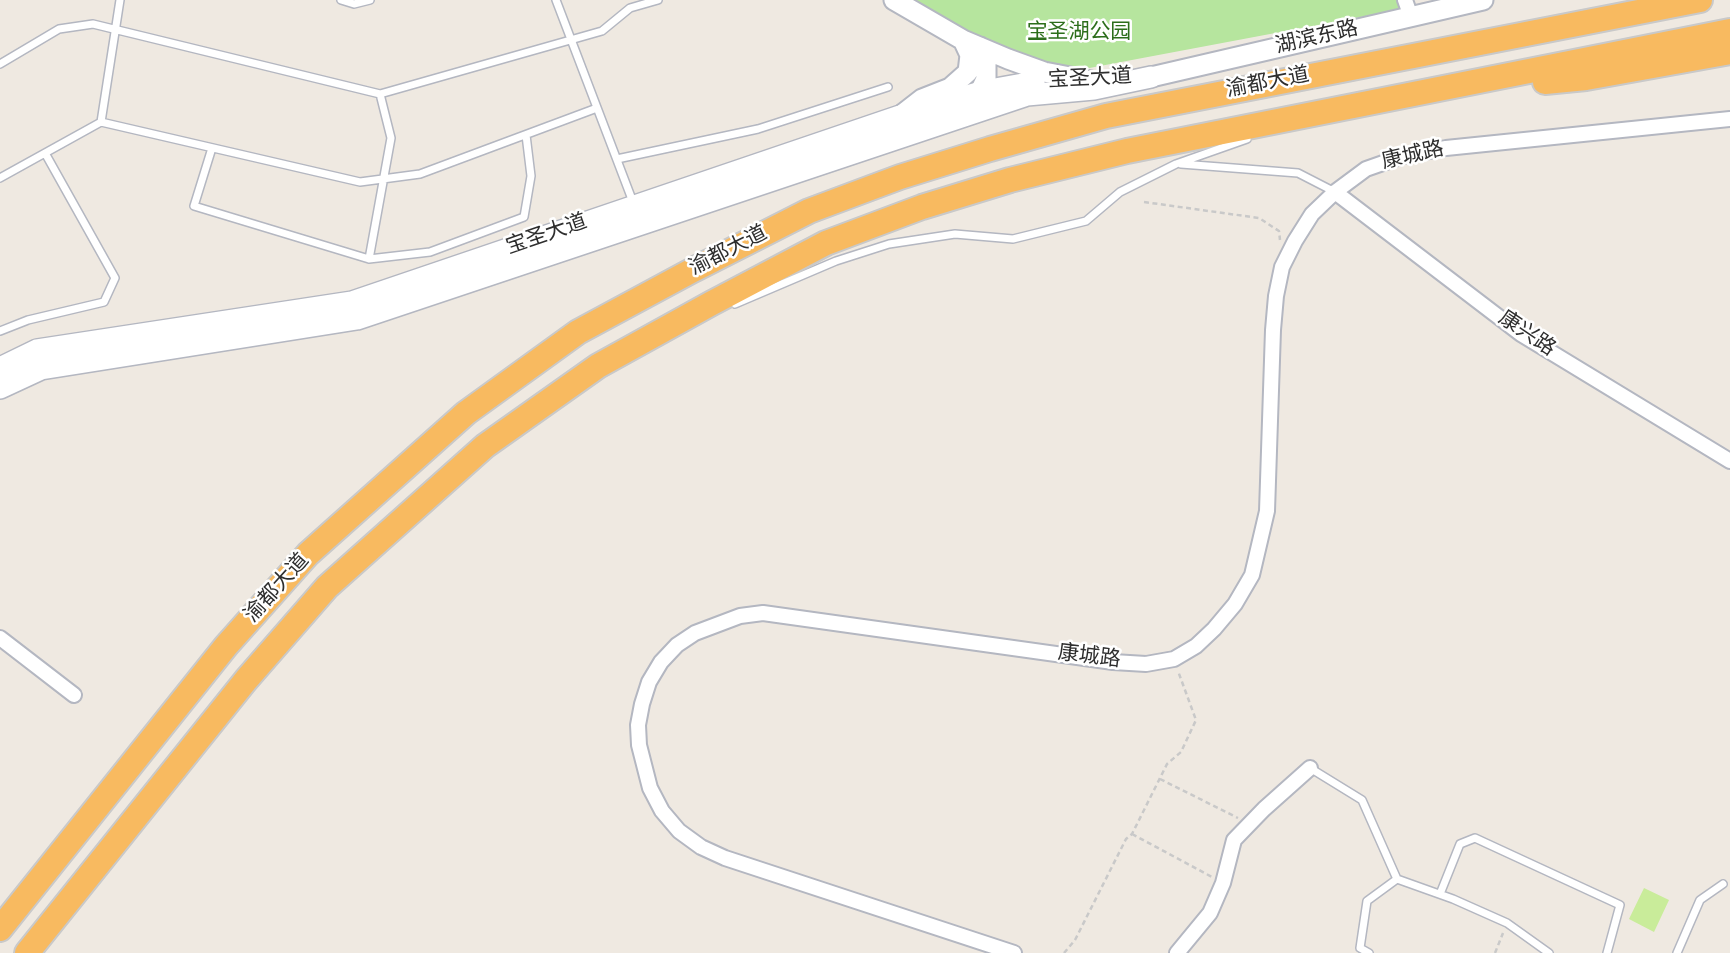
<!DOCTYPE html>
<meta charset="utf-8">
<style>
body{margin:0}
canvas{display:block;background:#efe9e1}
</style>
<canvas width="1730" height="953"></canvas>
<script>
const ctx = document.querySelector('canvas').getContext('2d');
ctx.lineJoin = 'round';
function paint(path, color) { ctx.fillStyle = color; ctx.fill(path, 'evenodd'); }
const toPath = rows => new Path2D(rows.map(r => 'M' + r).join(''));
function strokePath(path, color, width, dash) { ctx.strokeStyle = color; ctx.lineWidth = width; ctx.lineCap = dash ? 'butt' : 'round'; ctx.setLineDash(dash || []); ctx.stroke(path); }
function label(font, color, halo, rows, align = 'center') {
  ctx.font = font + ' Overpass,"Noto Sans SC",sans-serif'; ctx.lineWidth = 5; ctx.setLineDash([]); ctx.textBaseline = 'middle'; ctx.strokeStyle = halo; ctx.fillStyle = color; for (const [text, x, y, turn = 0] of rows) {
    ctx.save(); ctx.translate(x, y); ctx.rotate((+turn || 0) * Math.PI / 180); ctx.textAlign = isNaN(turn) ? turn : align; if (halo) ctx.strokeText(text, 0, 0); ctx.fillText(text, 0, 0); ctx.restore();
  }
}
const green = toPath([
 [884,0,1400,0,1403,9,1084,69,1032,60,928,17,918,27]
]);
const pitch = toPath([
 [1644,888,1669,900,1654,932,1629,919]
]);
const path = toPath([
 [1144,202,1259,218,1279,231,1280,240],
 [1160,779,1238,818],
 [1132,834,1212,877],
 [1064,953,1075,940,1126,839,1132,834,1167,764,1181,752,1196,720,1178,671],
 [1495,953,1503,933]
]);
const service = toPath([
 [341,0,354,4,370,0],
 [556,0,633,202],
 [0,64,59,29,93,24,380,94,602,31,630,8,658,0],
 [101,122,120,0],
 [212,148,194,206,369,259,430,252,524,217,531,176,526,135],
 [617,159,758,129,888,87],
 [1181,164,1298,173,1335,192],
 [0,178,101,122,360,182,420,174,597,108],
 [369,259,391,138,380,94],
 [735,304,836,261,889,244,955,234,1013,239,1086,221,1120,192,1176,164,1247,139],
 [0,331,28,320,104,302,115,278,45,153],
 [1310,768,1362,800,1397,879,1453,899,1507,923,1549,953],
 [1440,894,1460,844,1475,838,1620,905,1607,953],
 [1369,953,1360,948,1367,901,1397,879],
 [1677,953,1700,900,1723,884]
]);
const minor = toPath([
 [1405,0,1411,17],
 [1335,192,1521,334,1730,461],
 [0,638,74,695],
 [1014,953,725,858,701,847,679,831,662,811,650,788,639,745,638,725,642,704,649,682,661,662,677,645,695,633,740,616,763,613,1113,662,1146,664,1174,659,1196,646,1214,629,1235,604,1252,575,1267,511,1273,330,1276,296,1282,267,1295,241,1312,214,1335,192,1366,169,1403,156,1446,148,1730,119],
 [1177,953,1210,913,1223,883,1234,840,1264,809,1310,768]
]);
const tertiary = toPath([
 [894,0,963,40,1008,59,1044,72,1091,81],
 [1151,77,1483,0],
 [975,102,986,79,986,59,980,47],
 [904,113,922,99,950,88,968,72,970,55,963,40]
]);
const secondary = toPath([
 [0,368,37,350,352,302,900,116,984,91,1034,82],
 [0,388,41,369,357,319,1027,95,1094,89,1151,77]
]);
const trunk = toPath([
 [1545,82,1586,78,1730,52],
 [0,929,226,646,308,554,466,413,578,332,693,270,809,211,900,177,990,149,1106,116,1700,0],
 [27,953,246,680,327,587,485,446,598,366,712,303,826,243,922,207,1010,180,1127,151,1730,31]
]);
const parkNames = [
 ["宝圣湖公园",1079,34]
];
const streetNames = [
 ["湖滨东路",1317,39,-13],
 ["宝圣大道",1090,80,-3],
 ["渝都大道",1268,84,-11],
 ["康城路",1413,157,-13],
 ["宝圣大道",547,236,-19],
 ["渝都大道",729,252,-27],
 ["康兴路",1526,335,34],
 ["渝都大道",278,589,-48],
 ["康城路",1089,658,7]
];
paint(green, '#b6e59e');
paint(pitch, '#c9ec9a');
strokePath(service, '#b4b7c1', 10);
strokePath(minor, '#b4b7c1', 18);
strokePath(tertiary, '#b4b7c1', 23);
strokePath(secondary, '#b4b7c1', 24);
strokePath(trunk, '#c9c9c9', 28);
strokePath(path, '#c9c9c9', 2.5, [5, 3.5]);
strokePath(service, '#fff', 7);
strokePath(minor, '#fff', 14);
strokePath(tertiary, '#fff', 19);
strokePath(secondary, '#fff', 21);
strokePath(trunk, '#f8ba60', 24);
label('21px', '#2c6e1b', '#fff', parkNames);
label('21px', '#2e2e2e', '#fff', streetNames);
</script>
